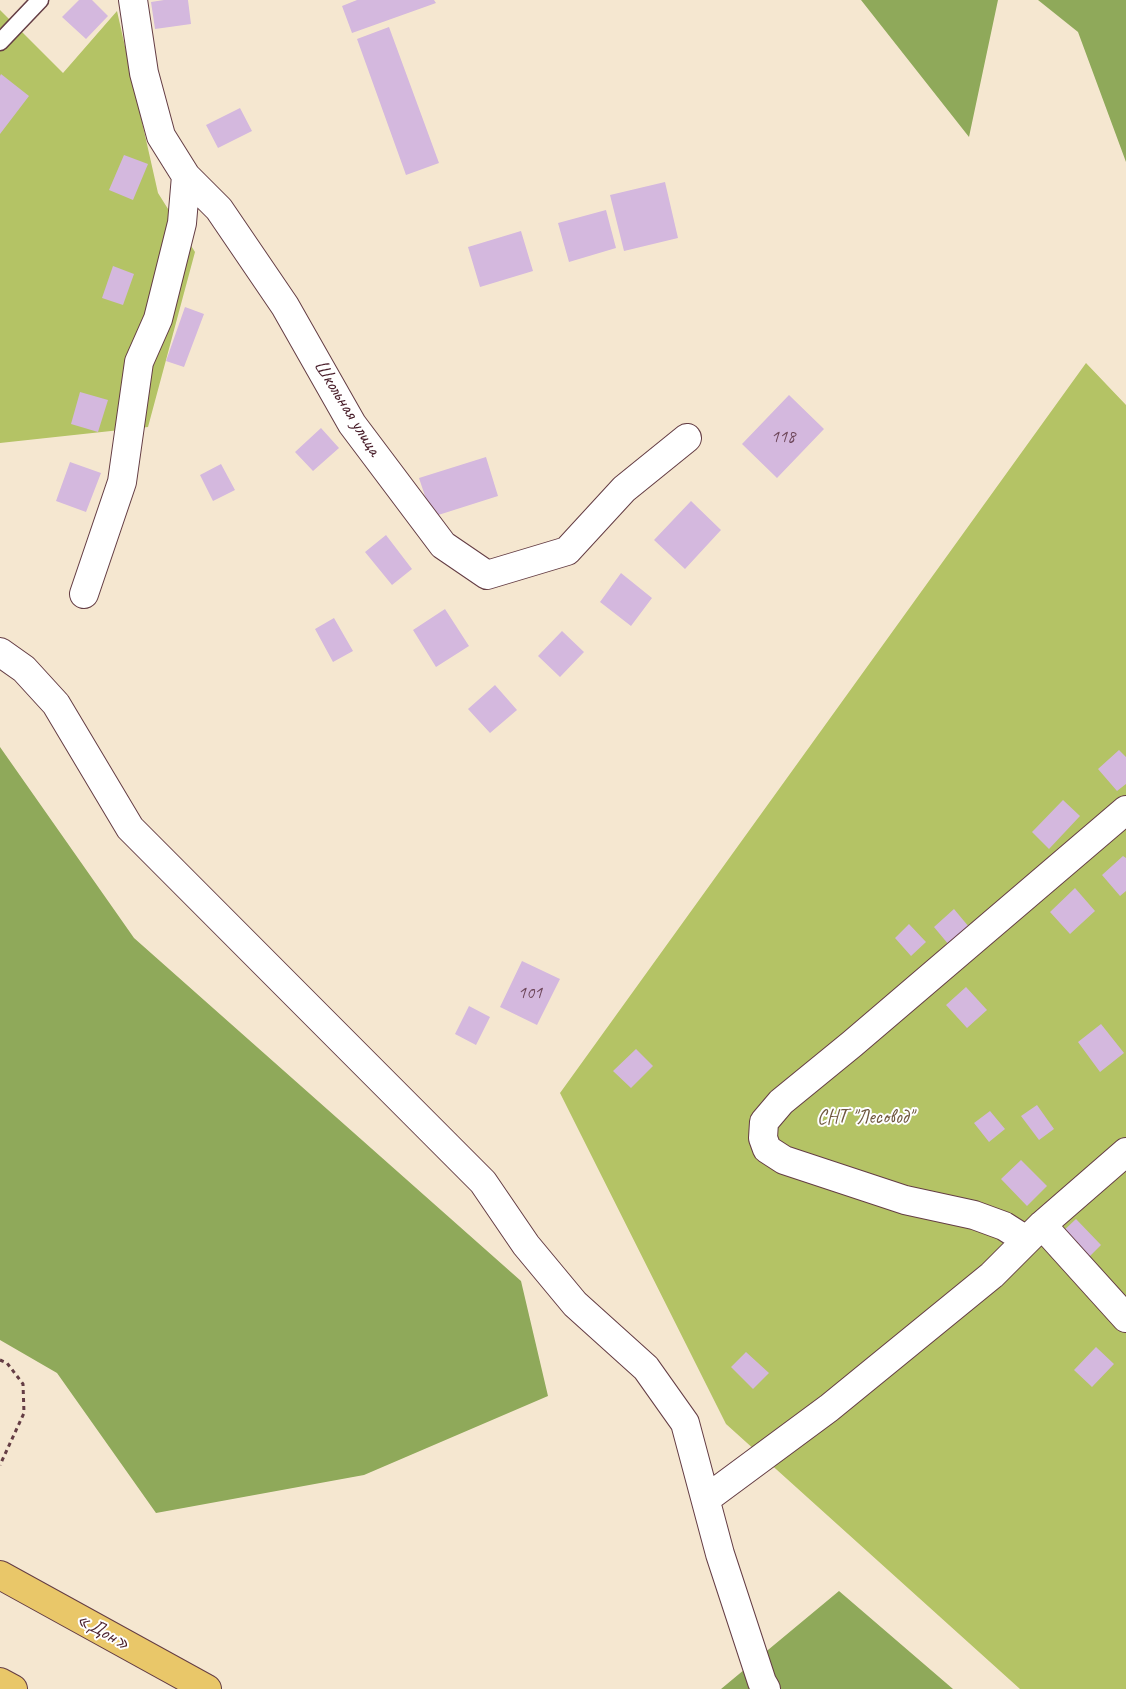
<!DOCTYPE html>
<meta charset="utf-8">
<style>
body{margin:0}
canvas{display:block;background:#f5e7d0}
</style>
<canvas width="1126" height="1689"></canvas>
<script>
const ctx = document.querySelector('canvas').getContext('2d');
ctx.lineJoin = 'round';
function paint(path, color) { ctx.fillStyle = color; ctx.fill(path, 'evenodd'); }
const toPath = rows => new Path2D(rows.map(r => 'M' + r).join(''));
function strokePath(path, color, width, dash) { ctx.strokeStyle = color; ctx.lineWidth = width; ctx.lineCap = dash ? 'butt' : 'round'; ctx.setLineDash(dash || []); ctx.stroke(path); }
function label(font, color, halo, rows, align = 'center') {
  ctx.font = font + ' Caveat,sans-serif'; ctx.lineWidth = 4; ctx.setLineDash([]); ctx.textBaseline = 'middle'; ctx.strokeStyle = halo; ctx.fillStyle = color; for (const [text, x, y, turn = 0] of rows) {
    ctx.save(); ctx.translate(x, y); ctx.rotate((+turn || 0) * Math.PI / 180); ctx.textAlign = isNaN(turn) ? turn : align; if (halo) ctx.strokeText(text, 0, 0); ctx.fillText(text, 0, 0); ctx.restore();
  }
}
const green = toPath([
 [0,10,63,73,117,11,158,193,195,252,148,427,0,443],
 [1086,363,1126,405,1126,1689,1020,1689,726,1424,560,1093]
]);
const forest = toPath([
 [861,0,998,0,969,137],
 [1038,0,1126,0,1126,162,1078,32],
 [0,747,134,938,521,1281,548,1396,364,1475,156,1513,57,1373,0,1340],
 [839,1591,953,1689,721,1689]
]);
const building = toPath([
 [79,0,92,0,108,16,86,39,62,17],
 [164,0,188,0,191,24,155,29,151,2],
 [357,0,434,0,436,3,352,33,342,6],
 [389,27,439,163,406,175,357,39],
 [1,74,29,96,0,134,0,76],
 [240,108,252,131,218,148,206,125],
 [124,155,148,164,133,200,109,190],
 [665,182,678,238,624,251,610,195],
 [606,210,616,248,569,262,558,223],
 [521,231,533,271,480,287,468,247],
 [113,266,134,274,123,305,102,298],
 [185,307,204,314,184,367,166,361],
 [80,392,108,400,98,432,71,424],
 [789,395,824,429,777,478,742,444],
 [321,428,339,448,313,471,295,452],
 [486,457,498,496,432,517,419,478],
 [70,462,101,473,86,512,56,501],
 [221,464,235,490,213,501,200,475],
 [691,501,721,530,685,569,654,540],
 [386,535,412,569,392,585,365,552],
 [621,573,652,598,631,626,600,602],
 [445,609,469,646,436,667,413,630],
 [334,618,353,651,333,662,315,629],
 [562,631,584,652,560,677,538,656],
 [495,685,517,710,490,733,468,709],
 [1119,750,1126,757,1126,784,1117,791,1098,769],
 [1063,800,1080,816,1049,849,1032,832],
 [1123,856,1126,858,1126,891,1120,896,1102,875],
 [1075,888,1095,911,1070,934,1050,912],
 [954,909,969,927,949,945,934,927],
 [909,924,926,942,911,956,895,938],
 [522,961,560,979,537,1025,500,1007],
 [966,987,987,1010,967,1028,946,1005],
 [469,1006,490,1017,476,1045,455,1034],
 [1101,1024,1124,1053,1100,1072,1078,1042],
 [636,1049,653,1066,631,1088,613,1071],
 [1037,1105,1054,1129,1039,1140,1021,1116],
 [990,1111,1005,1129,989,1142,974,1123],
 [1021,1160,1047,1186,1027,1206,1001,1179],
 [1076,1219,1101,1245,1087,1259,1061,1233],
 [1096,1347,1114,1364,1092,1387,1074,1370],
 [746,1352,769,1373,753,1389,731,1367]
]);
const path = toPath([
 [0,1360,7,1363,23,1384,24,1413,0,1465]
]);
const service = toPath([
 [0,42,40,0]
]);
const minor = toPath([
 [133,0,144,73,161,136,186,176,219,209,285,306,352,424,443,545,487,575,567,551,624,489,687,438],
 [84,594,122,482,139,362,158,319,182,223,186,176],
 [0,652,24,669,56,704,130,828,483,1182,526,1245,575,1304,646,1368,685,1423,720,1554,762,1682,766,1689],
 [1042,1225,1126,1318],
 [1026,1240,1004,1226,974,1215,905,1200,784,1160,767,1149,763,1138,764,1122,781,1102,852,1044,1126,810],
 [706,1499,829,1408,992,1275,1042,1225,1126,1152]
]);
const trunk = toPath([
 [0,1575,207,1689],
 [0,1682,13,1689]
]);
const numberNames = [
 ["118",783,437],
 ["101",530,993]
];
const streetNames = [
 ["Школьная улица",347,408,58],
 ["«Дон»",103,1632,29]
];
const parkNames = [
 ["СНТ \"Лесовод\"",865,1118]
];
paint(green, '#b4c365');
paint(forest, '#8fa95a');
paint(building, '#d4b8de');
strokePath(service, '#643d44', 19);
strokePath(minor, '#643d44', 30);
strokePath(trunk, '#643d44', 30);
strokePath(path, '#643d44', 3, [4, 4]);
strokePath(service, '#fff', 16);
strokePath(minor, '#fff', 28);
strokePath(trunk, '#e9c769', 28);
label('18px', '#6c4558', null, numberNames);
label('20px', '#4a1f2b', '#fff', streetNames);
label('20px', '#6f583f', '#fff', parkNames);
</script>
